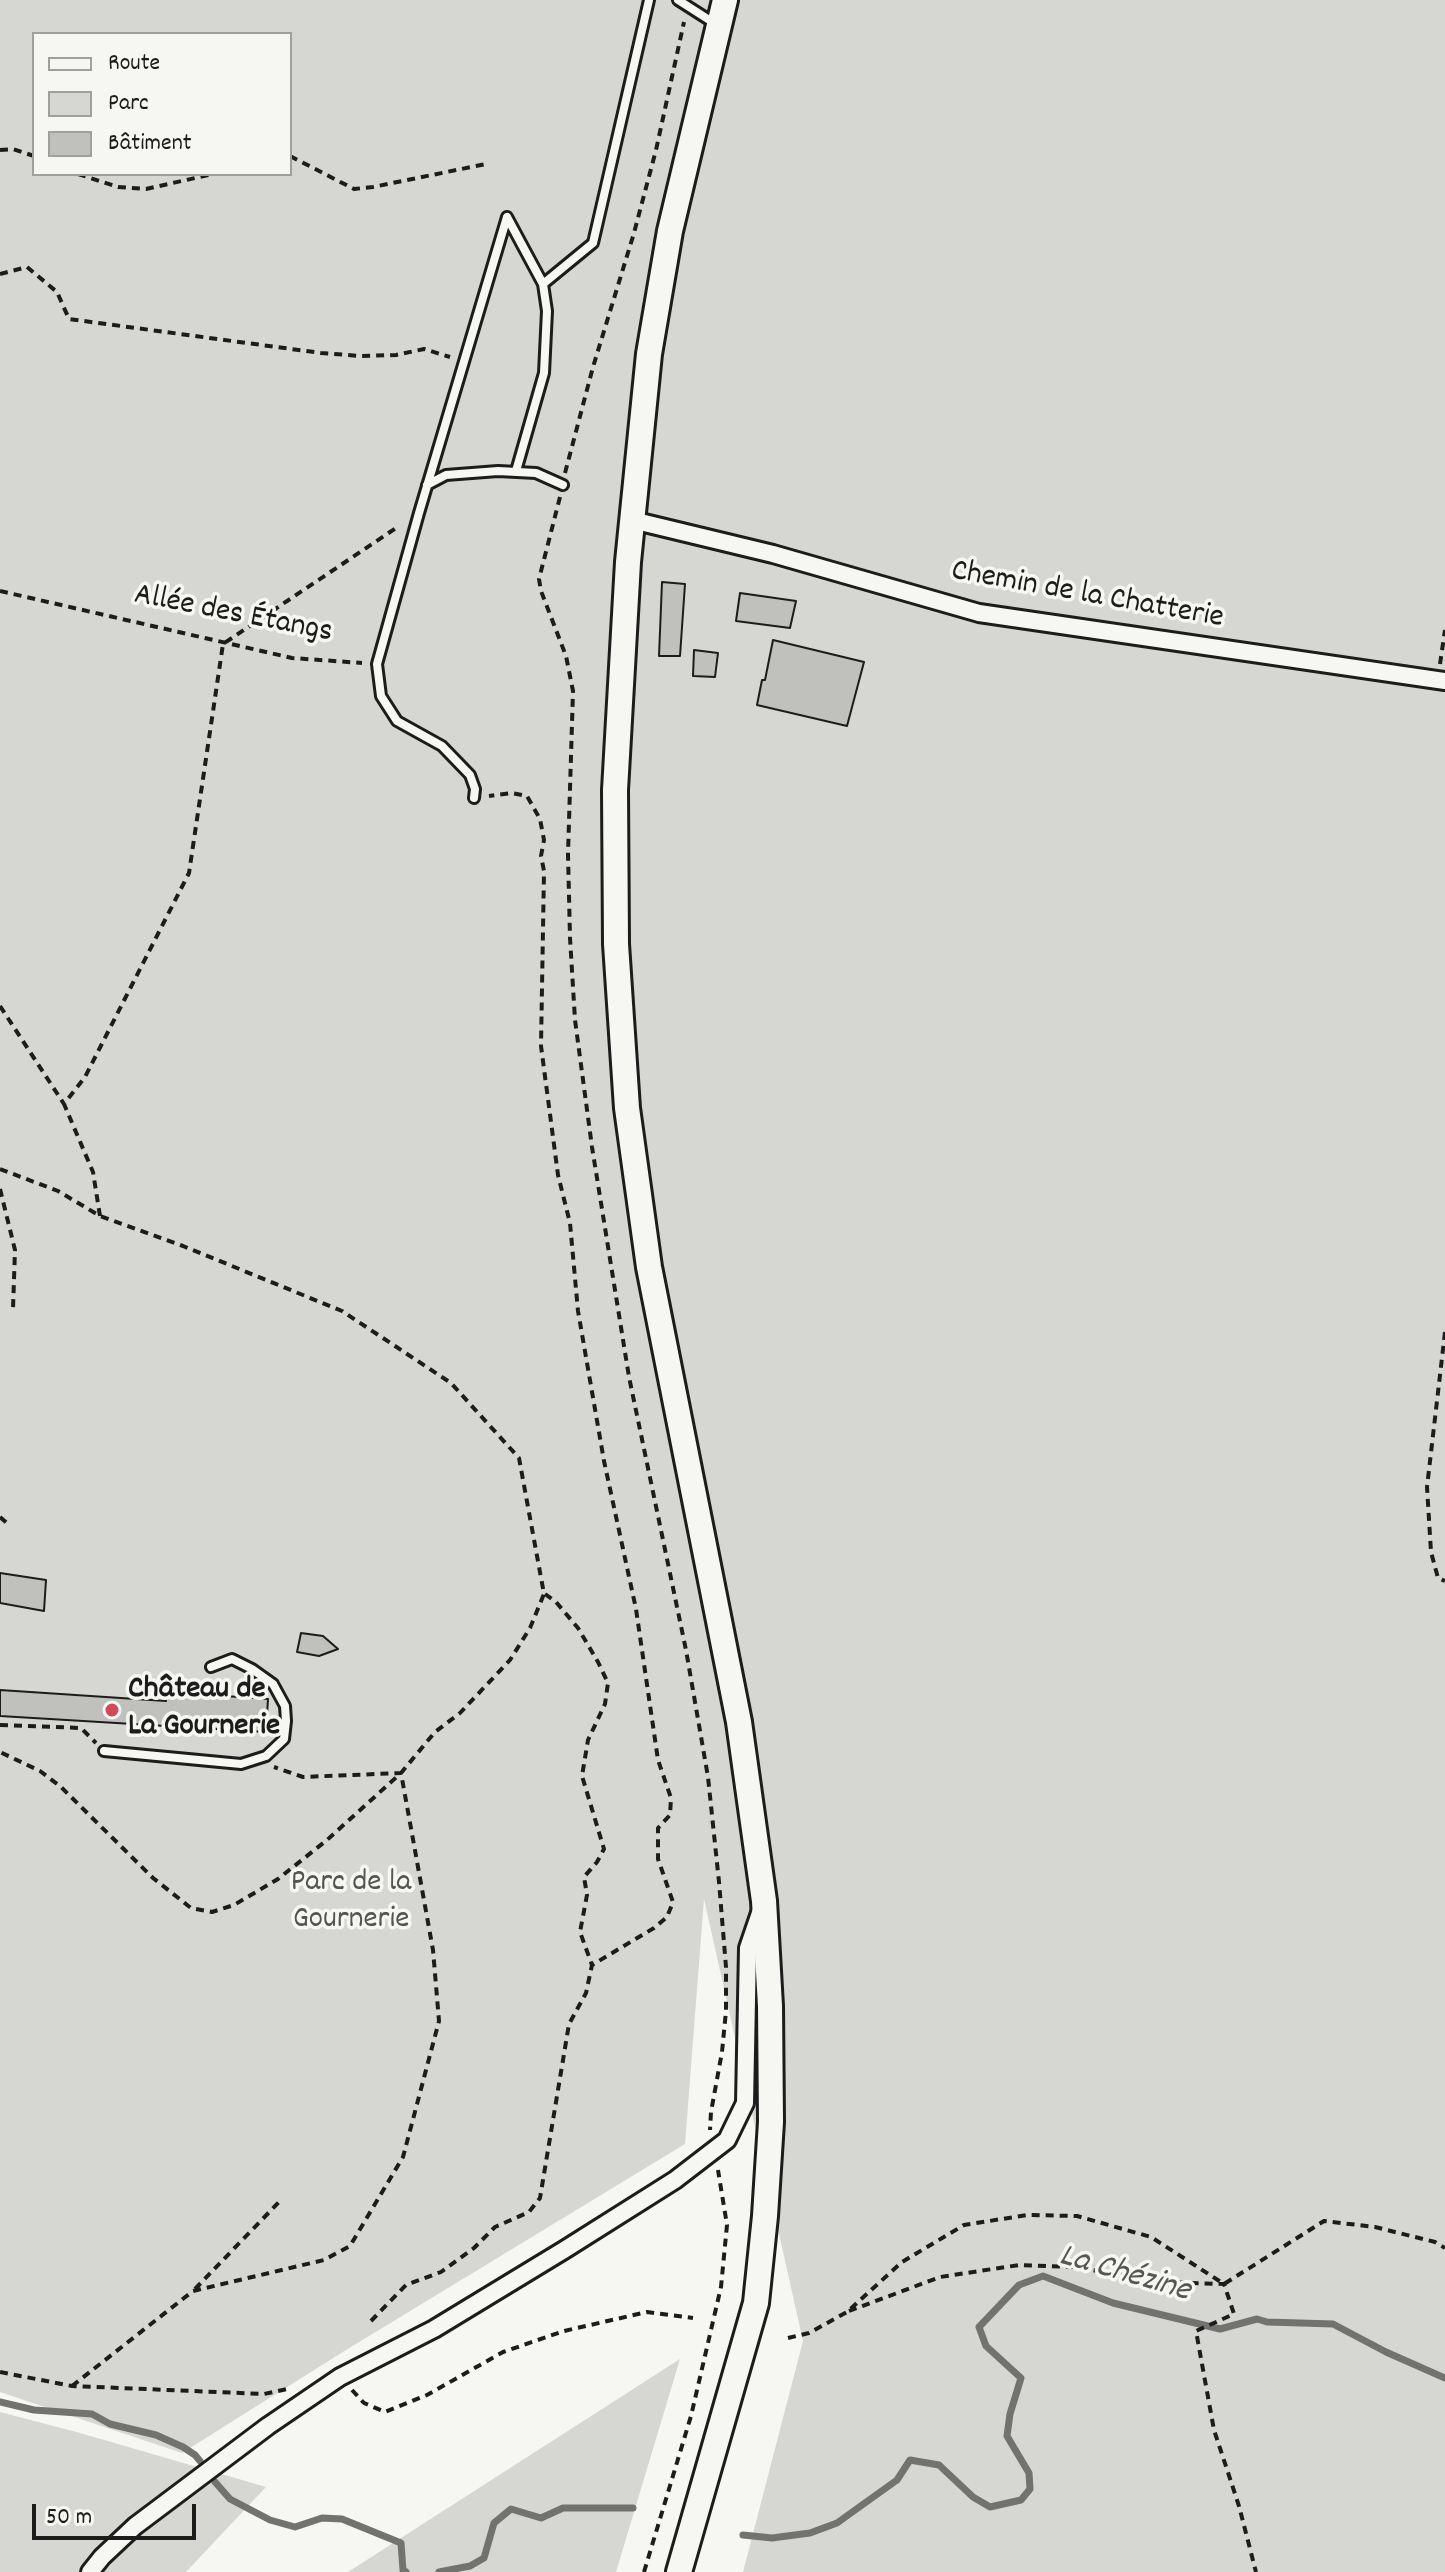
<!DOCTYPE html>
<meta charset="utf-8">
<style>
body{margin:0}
#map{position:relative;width:1445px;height:2572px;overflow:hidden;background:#f6f6f2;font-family:Dekko,sans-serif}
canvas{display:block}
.legend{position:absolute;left:32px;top:32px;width:260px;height:144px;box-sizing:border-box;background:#f6f6f2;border:2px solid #9f9f9c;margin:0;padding:10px 14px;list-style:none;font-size:24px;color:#1c1c1c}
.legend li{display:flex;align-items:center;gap:16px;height:40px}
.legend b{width:40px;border:2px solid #9f9f9c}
.scale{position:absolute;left:32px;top:2504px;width:164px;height:36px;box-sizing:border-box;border:4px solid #1c1c1c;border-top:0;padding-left:10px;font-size:24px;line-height:28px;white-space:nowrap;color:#1c1c1c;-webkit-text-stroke:6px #f6f6f2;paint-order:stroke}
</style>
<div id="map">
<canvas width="1445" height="2572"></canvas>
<ul class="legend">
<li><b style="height:10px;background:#f6f6f2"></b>Route</li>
<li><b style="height:22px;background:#d6d6d2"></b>Parc</li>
<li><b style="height:22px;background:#c0c0bd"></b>Bâtiment</li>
</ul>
<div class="scale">50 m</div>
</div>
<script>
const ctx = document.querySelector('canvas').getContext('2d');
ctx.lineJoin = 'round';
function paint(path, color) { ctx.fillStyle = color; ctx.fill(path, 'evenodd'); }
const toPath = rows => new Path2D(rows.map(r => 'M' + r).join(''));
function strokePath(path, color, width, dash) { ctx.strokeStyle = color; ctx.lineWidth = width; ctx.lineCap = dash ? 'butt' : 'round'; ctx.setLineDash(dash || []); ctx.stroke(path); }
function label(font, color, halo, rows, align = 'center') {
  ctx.font = font + ' Dekko,sans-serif'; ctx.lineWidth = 7; ctx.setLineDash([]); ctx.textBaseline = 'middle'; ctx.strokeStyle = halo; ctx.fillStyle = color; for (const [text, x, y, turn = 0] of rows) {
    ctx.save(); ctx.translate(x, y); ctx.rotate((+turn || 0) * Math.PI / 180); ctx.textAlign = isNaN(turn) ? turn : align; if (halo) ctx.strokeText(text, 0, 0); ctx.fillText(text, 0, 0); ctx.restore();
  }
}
const green = toPath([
 [0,0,1445,0,1445,2572,743,2572,803,2341,704,1899,685,2144,346,2350,182,2453,0,2392],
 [34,34,290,34,290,174,34,174],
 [680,2359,616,2572,348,2572],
 [0,2412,80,2433,266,2487,186,2572,0,2572]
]);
const stream = toPath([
 [0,2402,34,2410,92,2414,110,2424,156,2435,183,2447,195,2455,200,2461],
 [215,2482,230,2499,270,2520,295,2527,322,2518,342,2519,401,2543,403,2570,406,2572],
 [743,2535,772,2538,810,2533,837,2523,897,2480,910,2460,939,2465,973,2497,990,2507,1021,2500,1030,2489,1029,2473,1007,2436,1010,2414,1021,2378,986,2346,979,2327,1019,2285,1043,2276,1113,2303,1220,2329,1257,2319,1267,2322,1333,2324,1386,2352,1445,2378],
 [439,2572,470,2566,484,2558,494,2523,511,2509,541,2518,563,2508,633,2508]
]);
const building = toPath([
 [662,582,685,584,680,656,659,656,662,582],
 [740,593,796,601,790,628,736,621,740,593],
 [773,640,864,662,847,726,757,705,762,680,765,680,773,640],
 [694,650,718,653,715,677,693,676,694,650],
 [0,1573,46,1580,44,1611,0,1603,0,1573],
 [301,1633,323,1636,338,1649,319,1656,297,1652,301,1633],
 [0,1690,166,1701,166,1692,268,1699,266,1732,0,1716,0,1690]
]);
const path = toPath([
 [0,150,13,149,34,156],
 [290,156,354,189,373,187,486,164],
 [78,174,118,187,146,189,213,174],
 [0,274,27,267,57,292,69,319,321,353,361,356,396,355,424,349,450,357],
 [565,473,593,367,634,233,656,150,684,22],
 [560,497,539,579,541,591,566,656,573,691,568,854,570,938,575,1020,592,1147,629,1377,686,1650,708,1777,719,1882,726,1967,726,2011,722,2052,711,2112,710,2130],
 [0,591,292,658,362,663],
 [1440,664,1445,630],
 [0,1006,64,1104],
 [0,1169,58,1191,100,1216,183,1246,342,1311,451,1383,519,1458,544,1594,530,1628,510,1660,460,1713,435,1732,401,1773,327,1840,278,1879,234,1905,212,1912,191,1908,153,1878,61,1787,40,1771,0,1752],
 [0,1189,15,1250,13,1309],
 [100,1216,93,1172,64,1104,85,1077,189,873,223,644,399,526],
 [1445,1332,1427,1487,1431,1552,1438,1578,1445,1581],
 [0,1517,8,1524],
 [545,1594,556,1602,578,1628,598,1662,608,1683,605,1704,588,1740,582,1776,604,1849,597,1862,584,1877,587,1895,580,1932,592,1965],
 [0,1725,81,1728,96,1743],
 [195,2289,279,2202],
 [849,2311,940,2277,1019,2265,1075,2267,1159,2282,1224,2284,1234,2314,1196,2331,1214,2430,1239,2506,1256,2572],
 [371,2321,406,2285,441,2272,474,2248,495,2227,529,2212,540,2198,569,2024,586,1993,592,1965,654,1928,667,1917,673,1902,658,1859,658,1828,670,1815,671,1798,658,1760,636,1609,604,1461,578,1311,570,1223,558,1175,541,1046,544,871,541,856,544,840,540,819,527,796,512,793,489,796],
 [788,2338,809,2333,847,2312,902,2262,964,2225,1027,2215,1077,2216,1151,2237,1224,2284,1324,2221,1375,2227,1435,2242,1445,2248],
 [0,2372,72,2386,264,2394,287,2389],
 [72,2386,193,2291,324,2260,350,2246,403,2157,439,2021,433,1950,401,1773,303,1777,274,1767],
 [352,2390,364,2403,385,2412,427,2395,503,2352,564,2331,647,2312,693,2318],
 [644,2572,691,2416,721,2287,727,2225,718,2170]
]);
const lane = toPath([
 [678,0,714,23],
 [507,217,543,284,547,311,544,373,516,471],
 [543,284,593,243,649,0],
 [427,485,446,475,498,471,536,473,563,485],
 [474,798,475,789,470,775,442,746,397,721,381,696,377,664,419,513,507,217],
 [104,1751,241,1764,266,1756,284,1739,286,1721,285,1706,273,1684,252,1669,232,1659,211,1667]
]);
const street = toPath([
 [632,520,773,554,979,613,1445,681],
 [90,2572,102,2557,135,2526,268,2426,340,2377,434,2329,564,2250,675,2180,727,2140,745,2103,748,1948,761,1910]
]);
const secondary = toPath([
 [679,2572,756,2303,765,2216,771,2122,770,2006,764,1901,739,1722,649,1267,627,1108,616,944,615,790,628,562,649,354,670,231,725,0]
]);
const markers = [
 [112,1710,8,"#d1495b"]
];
const streetNames = [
 ["Chemin de la Chatterie",1087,597,10],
 ["Allée des Étangs",233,616,11]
];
const poiNames = [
 ["Château de",128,1692],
 ["La Gournerie",128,1729]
];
const parkNames = [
 ["Parc de la",351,1885],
 ["Gournerie",351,1922]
];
const waterNames = [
 ["La Chézine",1124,2276,16]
];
paint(green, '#d6d6d2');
strokePath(stream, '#727271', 7);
paint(building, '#c0c0bd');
strokePath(building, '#1c1c1c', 2);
strokePath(lane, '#1c1c1c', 14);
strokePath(street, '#1c1c1c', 22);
strokePath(secondary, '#1c1c1c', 30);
strokePath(path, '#1c1c1c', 4, [8, 6]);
strokePath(lane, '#f6f6f2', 8);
strokePath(street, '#f6f6f2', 16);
strokePath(secondary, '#f6f6f2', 24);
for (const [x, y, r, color] of markers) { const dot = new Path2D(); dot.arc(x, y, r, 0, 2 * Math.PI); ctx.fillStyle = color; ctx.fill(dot); strokePath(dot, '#f6f6f2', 3); }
label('32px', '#1c1c1c', '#f6f6f2', streetNames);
label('bold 32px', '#1c1c1c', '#f6f6f2', poiNames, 'left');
label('32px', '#545453', '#f6f6f2', parkNames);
label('italic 34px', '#565654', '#f6f6f2', waterNames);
</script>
